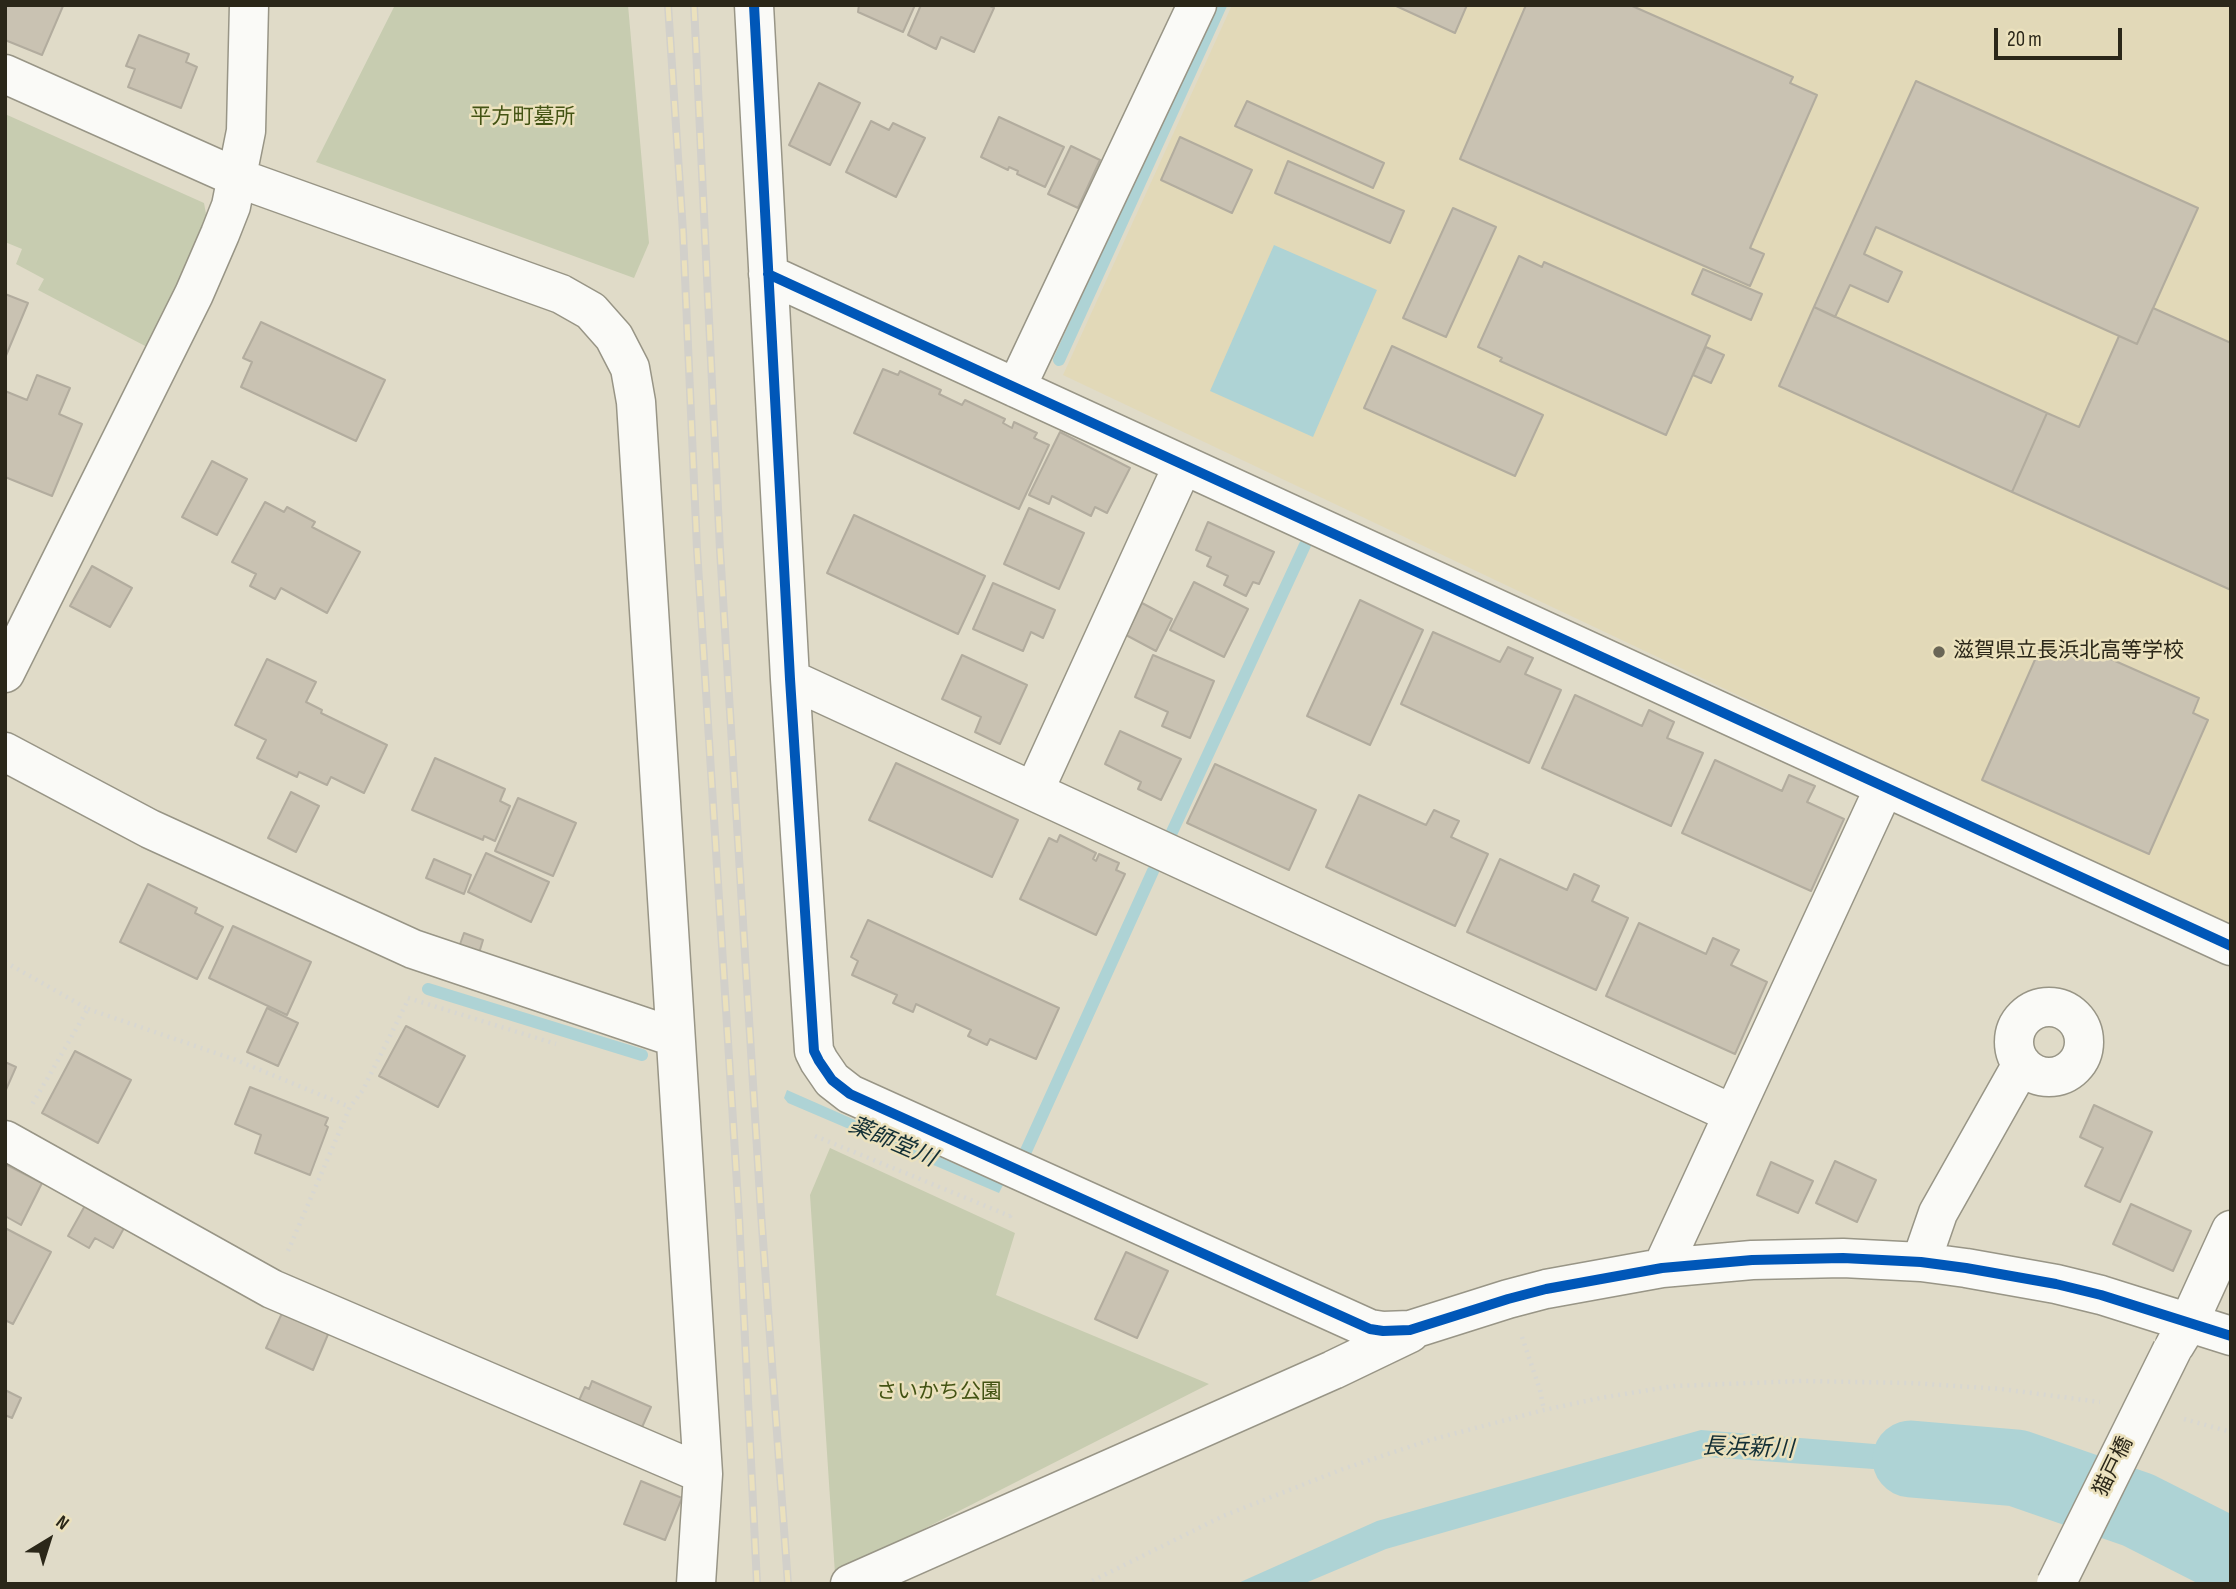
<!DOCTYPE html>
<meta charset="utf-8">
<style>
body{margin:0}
#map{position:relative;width:2236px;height:1589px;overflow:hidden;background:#e0dbc8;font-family:"Sofia Sans Condensed",sans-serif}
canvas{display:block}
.frame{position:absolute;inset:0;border:7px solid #2b2719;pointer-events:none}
.north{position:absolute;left:14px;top:1505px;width:70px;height:70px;-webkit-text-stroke:5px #ebe1bd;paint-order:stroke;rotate:38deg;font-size:19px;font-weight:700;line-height:28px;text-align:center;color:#2b2719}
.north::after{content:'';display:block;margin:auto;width:24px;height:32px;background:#2b2719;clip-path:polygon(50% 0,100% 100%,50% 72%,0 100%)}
.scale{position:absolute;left:1994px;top:28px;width:128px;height:32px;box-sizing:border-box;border:4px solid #2b2719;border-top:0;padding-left:9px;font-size:21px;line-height:24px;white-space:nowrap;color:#2b2719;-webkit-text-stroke:5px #ebe1bd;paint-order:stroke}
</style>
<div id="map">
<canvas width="2236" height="1589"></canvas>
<div class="frame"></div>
<div class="north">N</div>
<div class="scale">20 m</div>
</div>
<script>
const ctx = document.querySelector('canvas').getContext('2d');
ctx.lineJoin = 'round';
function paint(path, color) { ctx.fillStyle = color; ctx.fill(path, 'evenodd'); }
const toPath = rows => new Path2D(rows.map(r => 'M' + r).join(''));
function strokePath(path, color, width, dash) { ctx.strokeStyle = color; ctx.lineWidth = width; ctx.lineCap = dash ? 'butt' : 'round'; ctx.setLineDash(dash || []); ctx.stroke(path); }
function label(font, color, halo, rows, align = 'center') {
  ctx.font = font + ' "Sofia Sans Condensed","Noto Sans JP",sans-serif'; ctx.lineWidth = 5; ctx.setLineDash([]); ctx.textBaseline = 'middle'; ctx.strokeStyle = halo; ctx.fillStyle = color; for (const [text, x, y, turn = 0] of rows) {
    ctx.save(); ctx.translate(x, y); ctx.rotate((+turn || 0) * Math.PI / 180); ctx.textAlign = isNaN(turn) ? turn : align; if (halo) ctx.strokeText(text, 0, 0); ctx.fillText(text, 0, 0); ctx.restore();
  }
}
const built = toPath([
 [1232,5,2231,5,2231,929,1063,375]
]);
const green = toPath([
 [395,5,628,5,649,243,634,278,316,162],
 [5,114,204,203,208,225,149,348,38,290,44,279,16,264,22,249,5,242],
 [830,1148,1015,1233,996,1295,1209,1384,835,1574,810,1195]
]);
const water = toPath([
 [1274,245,1377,290,1313,437,1210,391],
 [787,1090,1003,1185,999,1193,788,1103,784,1098],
 [1701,1430,2023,1456,2012,1479,1707,1457,1386,1549,1303,1584,1236,1584,1377,1521]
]);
const stream = toPath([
 [1059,360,1221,5],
 [1172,832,1305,545],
 [428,989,642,1055],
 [1026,1151,1153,871]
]);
const river = toPath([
 [1911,1459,2017,1468,2138,1510,2231,1557]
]);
const building = toPath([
 [5,5,63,6,42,55,5,40,5,5],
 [859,5,915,5,903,32,858,12,859,5],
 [921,5,988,5,994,8,974,52,941,37,936,49,908,35,921,5],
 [1394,5,1467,5,1455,33,1394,5],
 [1526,5,1630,5,1793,77,1790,83,1817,95,1750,248,1764,254,1750,286,1460,159,1526,5],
 [139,35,189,54,186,62,197,67,181,108,128,87,135,69,126,66,139,35],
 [1916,81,2198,208,2137,344,1876,227,1864,254,1902,272,1888,302,1850,285,1835,317,1814,307,1916,81],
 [819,83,860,103,830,165,789,145,819,83],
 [1247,101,1384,163,1373,188,1235,126,1247,101],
 [999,117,1064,147,1045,187,1017,174,1018,171,1009,167,1008,170,981,157,999,117],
 [871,121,889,130,893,123,925,138,896,197,846,172,871,121],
 [1180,137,1252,170,1232,213,1161,180,1180,137],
 [1071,146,1100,160,1078,208,1048,194,1071,146],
 [1288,161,1404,211,1390,243,1275,193,1288,161],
 [1453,208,1496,227,1446,337,1403,318,1453,208],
 [1519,256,1542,267,1544,262,1710,336,1666,435,1500,361,1502,358,1478,347,1519,256],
 [1703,269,1762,294,1751,320,1692,294,1703,269],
 [5,294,28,303,5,358,5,294],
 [1814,307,2047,413,2012,492,1779,386,1814,307],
 [2153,308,2231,343,2231,590,2012,492,2047,413,2079,427,2119,336,2137,344,2153,308],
 [261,322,385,380,356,441,241,387,252,362,243,358,261,322],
 [1392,346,1543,415,1515,476,1364,408,1392,346],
 [1706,347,1724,355,1711,383,1693,375,1706,347],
 [883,369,898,375,900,371,941,390,939,394,962,405,965,400,1005,419,1003,423,1012,428,1014,422,1037,433,1034,438,1049,445,1019,509,854,433,883,369],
 [37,375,70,388,59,414,82,424,52,496,5,477,5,391,27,400,37,375],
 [1060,432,1130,468,1107,513,1095,507,1091,516,1052,496,1049,504,1029,495,1060,432],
 [212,461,247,479,217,535,182,517,212,461],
 [265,502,284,512,287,507,315,522,312,527,360,552,327,613,281,588,275,599,250,586,256,574,232,562,265,502],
 [1029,508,1084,533,1059,589,1004,564,1029,508],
 [854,515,985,576,958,634,827,573,854,515],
 [1208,522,1274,552,1259,584,1253,582,1246,596,1224,585,1228,576,1207,566,1211,557,1196,550,1208,522],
 [92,566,132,588,110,627,70,606,92,566],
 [1194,582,1248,609,1224,657,1170,630,1194,582],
 [993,583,1055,610,1043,638,1031,632,1023,651,973,629,993,583],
 [1360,600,1423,630,1370,745,1307,716,1360,600],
 [1142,603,1172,619,1156,651,1126,635,1142,603],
 [1433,632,1500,662,1508,647,1533,658,1525,674,1561,690,1529,763,1401,704,1433,632],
 [2072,642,2199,698,2193,713,2208,720,2149,854,1982,780,2041,646,2065,656,2072,642],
 [962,655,1027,685,1000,744,975,732,981,717,942,699,962,655],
 [1153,655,1214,681,1190,738,1162,726,1168,712,1135,697,1153,655],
 [267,659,316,682,306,702,322,710,321,713,387,745,364,793,331,777,327,785,299,772,297,777,257,758,266,740,235,725,267,659],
 [1575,695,1642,726,1649,710,1674,722,1667,738,1703,753,1671,826,1542,768,1575,695],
 [1120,731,1181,759,1161,800,1138,789,1141,782,1105,764,1120,731],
 [435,758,505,789,500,801,510,806,495,841,484,836,483,840,412,810,435,758],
 [1715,760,1782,791,1789,775,1815,786,1807,802,1844,819,1811,891,1682,833,1715,760],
 [896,763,1018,820,992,877,869,820,896,763],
 [1215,764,1316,810,1289,870,1187,823,1215,764],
 [291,792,319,806,296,852,268,838,291,792],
 [1359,795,1426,825,1434,810,1459,821,1451,837,1488,854,1455,926,1326,867,1359,795],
 [518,798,576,823,553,876,495,851,518,798],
 [1060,835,1096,853,1093,859,1096,861,1099,854,1119,863,1116,870,1125,874,1096,935,1020,899,1049,838,1057,842,1060,835],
 [486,853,549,882,531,922,468,892,486,853],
 [434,859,471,875,464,894,426,878,434,859],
 [1500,859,1567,890,1574,874,1599,886,1592,901,1628,918,1596,990,1467,932,1500,859],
 [148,884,197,908,195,913,223,927,197,979,120,942,148,884],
 [868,920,1059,1008,1036,1059,990,1039,987,1045,968,1036,971,1030,916,1004,913,1012,893,1003,897,995,852,975,858,961,851,957,868,920],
 [1639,923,1706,954,1713,938,1739,950,1731,965,1767,982,1735,1054,1606,996,1639,923],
 [233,926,311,962,287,1015,209,978,233,926],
 [464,933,483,940,479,953,459,947,464,933],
 [267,1008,298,1023,278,1066,247,1052,267,1008],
 [406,1026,465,1056,438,1107,379,1076,406,1026],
 [75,1051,131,1080,98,1143,42,1113,75,1051],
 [5,1062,16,1067,5,1092,5,1062],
 [250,1087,328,1118,325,1125,328,1127,310,1175,255,1153,261,1135,235,1124,250,1087],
 [2094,1105,2152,1132,2120,1202,2085,1186,2103,1148,2080,1137,2094,1105],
 [1835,1161,1876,1180,1857,1222,1816,1203,1835,1161],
 [1771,1162,1813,1181,1798,1213,1757,1195,1771,1162],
 [5,1164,42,1183,21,1225,5,1216,5,1164],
 [87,1202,124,1228,113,1248,95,1238,89,1248,68,1236,87,1202],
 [2131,1204,2191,1231,2173,1271,2113,1244,2131,1204],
 [5,1228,51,1252,13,1324,5,1320,5,1228],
 [1126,1252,1168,1271,1137,1338,1095,1319,1126,1252],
 [283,1311,329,1332,313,1370,266,1348,283,1311],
 [592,1381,651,1407,639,1434,576,1407,585,1387,589,1389,592,1381],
 [5,1390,21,1398,12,1418,5,1415,5,1390],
 [641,1481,682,1498,665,1540,624,1524,641,1481]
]);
const path = toPath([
 [5,962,88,1009,30,1108],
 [408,998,556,1044],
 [88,1009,236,1060,350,1107],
 [815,1136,1010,1216,1013,1211],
 [288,1251,350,1107,363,1090,408,1000],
 [1522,1337,1540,1390,1544,1410],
 [2184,1419,2231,1432],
 [1086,1584,1223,1516,1343,1469,1430,1440,1544,1410,1600,1398,1674,1386,1802,1381,1911,1383,2001,1389,2100,1402]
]);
const minor = toPath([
 [754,5,790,679,814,1051,819,1061,832,1080,850,1094,1370,1329,1383,1331,1410,1330,1508,1299,1546,1289,1662,1268,1752,1260,1843,1258,1921,1262,1966,1268,2056,1284,2101,1295,2231,1336],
 [5,74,238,178,561,294,591,311,614,337,630,368,636,402,703,1474,696,1584],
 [768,274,2231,946],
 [1016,388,1197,5],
 [5,673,194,294,220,234,231,206,246,131,249,5],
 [790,679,1733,1114],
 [5,752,150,829,413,949,674,1037],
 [1034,791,1183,465],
 '2014 1042a35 35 0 1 1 70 0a35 35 0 1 1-70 0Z',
 [5,1140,272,1289,703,1474],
 [1921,1262,1938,1213,2022,1064],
 [1662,1268,1884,788],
 [2175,1345,2189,1322,2231,1230],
 [850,1584,1333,1370,1410,1333]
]);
const rail = toPath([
 [668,5,683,232,697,549,739,1216,757,1584],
 [694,5,720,550,761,1213,788,1584]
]);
const minorBridge = toPath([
 [2056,1584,2172,1350]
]);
const cycleway = toPath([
 [754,5,790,679,814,1051,819,1061,832,1080,850,1094,1370,1329,1383,1331,1410,1330,1508,1299,1546,1289,1662,1268,1752,1260,1843,1258,1921,1262,1966,1268,2056,1284,2101,1295,2231,1336],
 [768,274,2231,946]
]);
const markers = [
 [1939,652,7,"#6a6656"]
];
const parkNames = [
 ["平方町墓所",523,118],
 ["さいかち公園",939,1393]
];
const poiNames = [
 ["滋賀県立長浜北高等学校",1953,652]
];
const streetNames = [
 ["猫戸橋",2114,1467,-64]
];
const waterNames = [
 ["薬師堂川",892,1143,23],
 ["長浜新川",1748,1449,2]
];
paint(built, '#e2d9b8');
paint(green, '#c7ccb0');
paint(water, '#aed3d5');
strokePath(stream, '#aed3d5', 12);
strokePath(river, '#aed3d5', 77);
paint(building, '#c9c2b2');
strokePath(building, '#b2ac9e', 2);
strokePath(minor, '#989586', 41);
strokePath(path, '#d8d7d1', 4.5, [2, 5]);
strokePath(minor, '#fafaf7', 38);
strokePath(rail, '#d2d0ca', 8);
strokePath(rail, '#ebe1bd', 5, [16]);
strokePath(minorBridge, '#989586', 41, []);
strokePath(minorBridge, '#fafaf7', 38);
strokePath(cycleway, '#0057b8', 10);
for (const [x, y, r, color] of markers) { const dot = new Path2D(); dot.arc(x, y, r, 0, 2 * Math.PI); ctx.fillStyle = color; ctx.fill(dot); strokePath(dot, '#ebe1bd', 2.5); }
label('21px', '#435313', '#ebe1bd', parkNames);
label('21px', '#2b2719', '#ebe1bd', poiNames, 'left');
label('21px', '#2b2719', '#ebe1bd', streetNames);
label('italic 23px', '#132f35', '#ebe1bd', waterNames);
</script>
